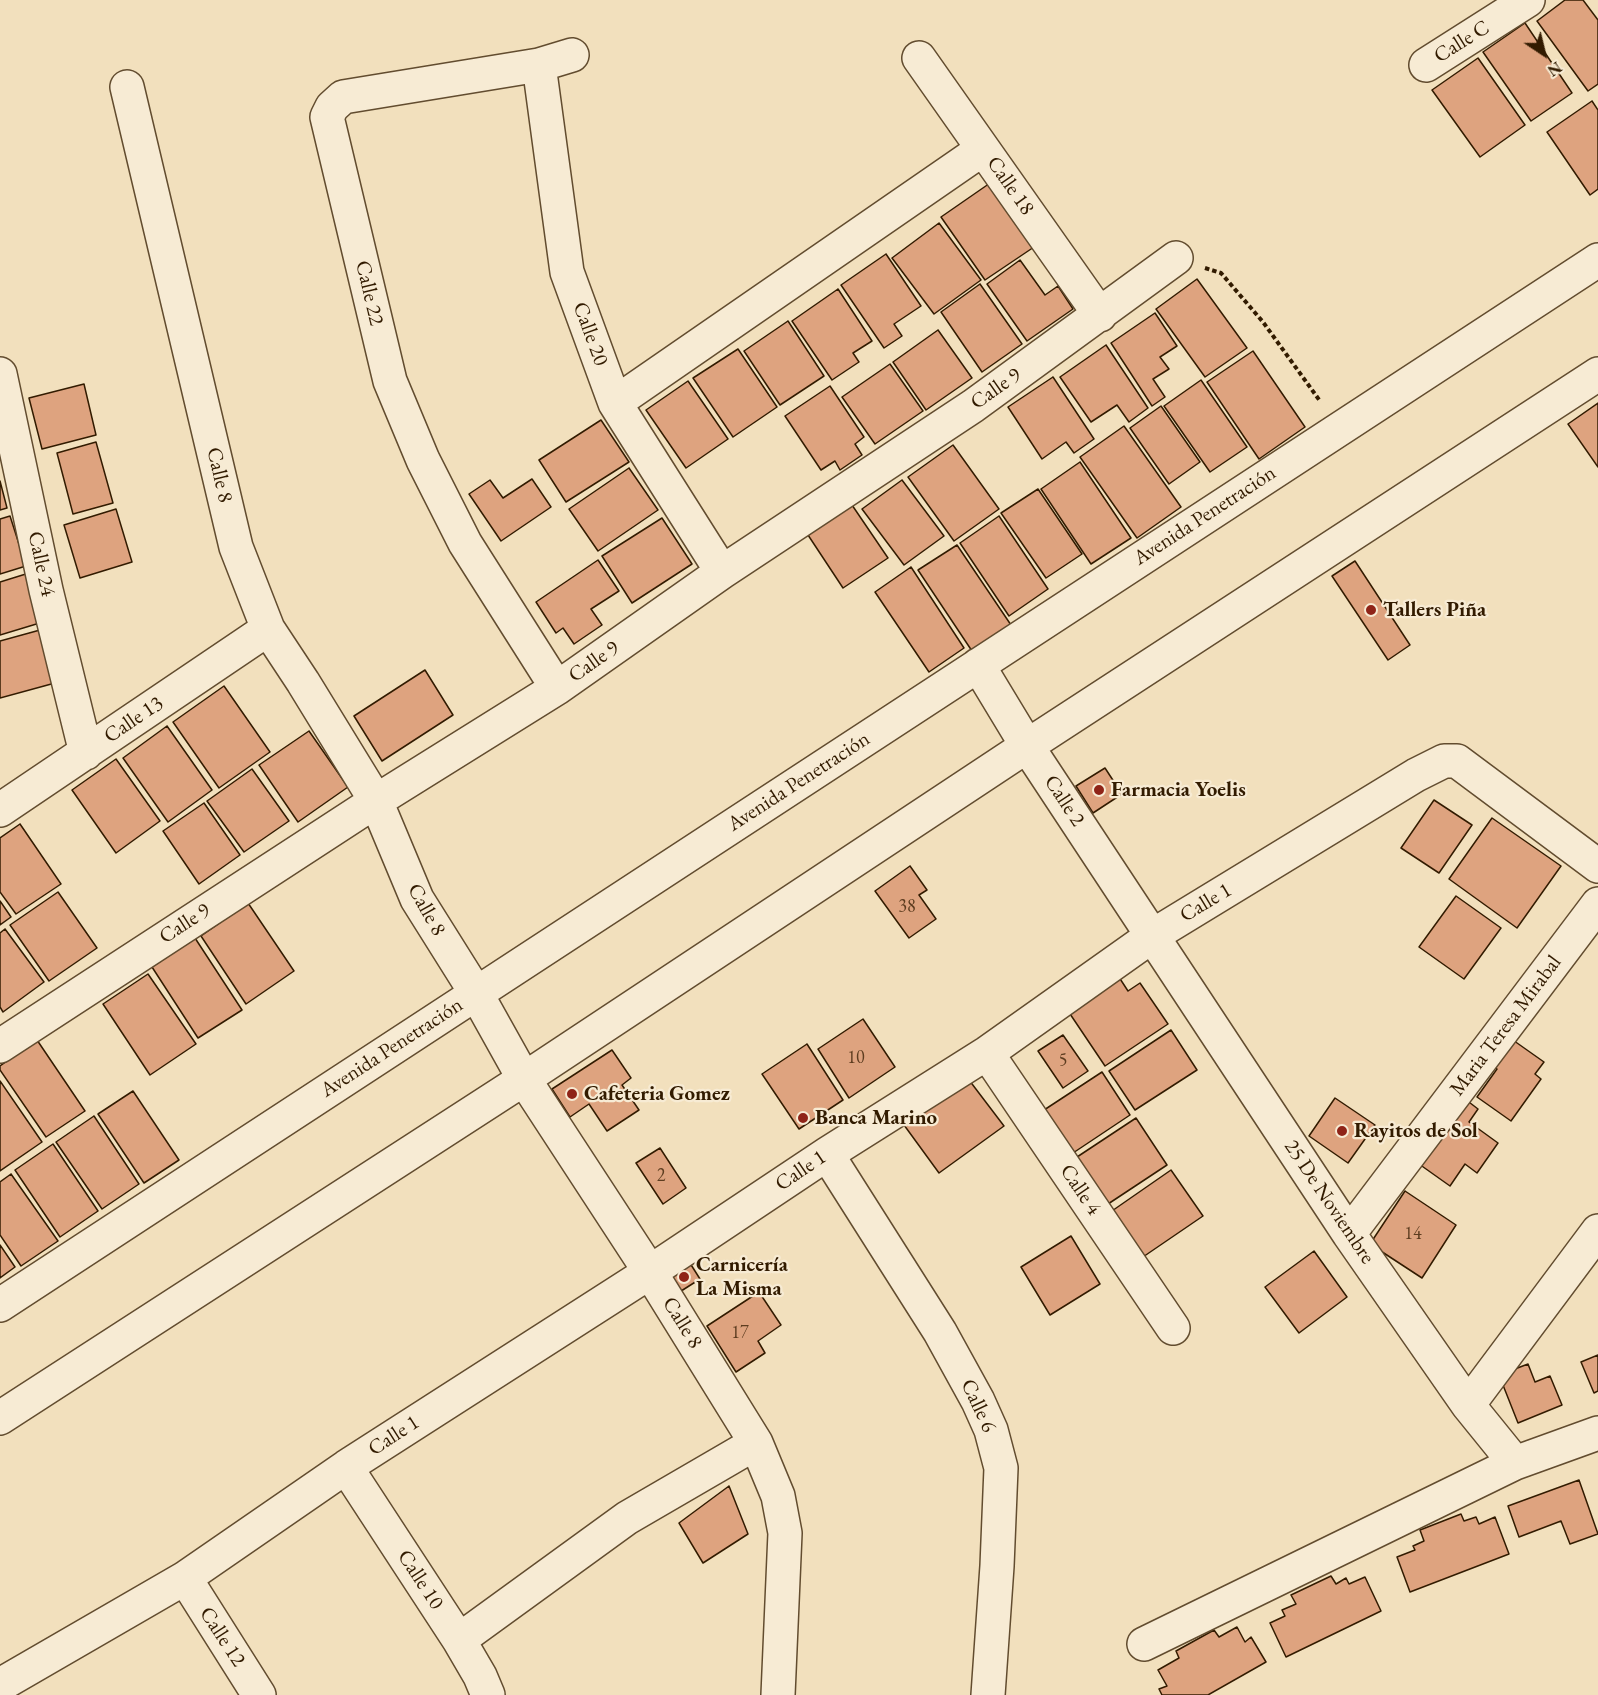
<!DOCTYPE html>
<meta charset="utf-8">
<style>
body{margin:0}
#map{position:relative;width:1598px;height:1695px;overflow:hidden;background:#f2e0bd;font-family:"EB Garamond",serif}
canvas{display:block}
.north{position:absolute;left:1514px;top:24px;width:60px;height:60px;-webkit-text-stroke:4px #f7ebd4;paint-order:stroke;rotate:145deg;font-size:16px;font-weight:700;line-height:24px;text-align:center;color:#321b00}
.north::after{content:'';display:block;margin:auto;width:21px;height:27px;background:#321b00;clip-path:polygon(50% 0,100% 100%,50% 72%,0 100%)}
</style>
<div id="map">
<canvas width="1598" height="1695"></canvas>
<div class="north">N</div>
</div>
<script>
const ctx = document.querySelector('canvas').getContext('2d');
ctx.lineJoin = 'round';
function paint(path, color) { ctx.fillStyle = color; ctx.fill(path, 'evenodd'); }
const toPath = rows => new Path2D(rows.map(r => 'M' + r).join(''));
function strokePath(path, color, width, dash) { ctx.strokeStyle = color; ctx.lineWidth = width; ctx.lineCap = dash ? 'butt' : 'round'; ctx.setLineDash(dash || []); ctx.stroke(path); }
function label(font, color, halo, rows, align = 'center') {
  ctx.font = font + ' "EB Garamond",serif'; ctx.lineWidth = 4.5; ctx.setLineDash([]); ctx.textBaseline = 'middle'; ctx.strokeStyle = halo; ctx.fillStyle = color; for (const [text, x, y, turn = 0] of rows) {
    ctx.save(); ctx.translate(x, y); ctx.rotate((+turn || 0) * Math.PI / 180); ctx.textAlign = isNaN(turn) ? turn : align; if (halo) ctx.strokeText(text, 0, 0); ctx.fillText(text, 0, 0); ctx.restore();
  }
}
const building = toPath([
 [1565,0,1583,0,1598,20,1598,84,1588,91,1537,21,1565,0],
 [1525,23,1572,93,1531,121,1483,52,1525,23],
 [1478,58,1525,125,1480,157,1432,90,1478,58],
 [1592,101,1598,110,1598,189,1590,195,1547,132,1592,101],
 [993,181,1037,245,985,280,941,217,993,181],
 [939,223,981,280,934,314,892,258,939,223],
 [886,254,921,306,894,324,902,336,884,348,841,285,886,254],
 [1020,260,1045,295,1058,286,1073,309,1027,341,987,284,1020,260],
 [1197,279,1247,348,1205,377,1156,309,1197,279],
 [980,284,1022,344,982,372,941,312,980,284],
 [838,289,872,341,853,353,859,362,832,380,792,321,838,289],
 [1155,313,1177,346,1160,357,1169,369,1153,379,1165,397,1152,406,1111,343,1155,313],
 [788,321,824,376,780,405,744,351,788,321],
 [938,330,972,378,926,410,893,362,938,330],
 [1106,345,1148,408,1129,422,1117,405,1091,422,1060,377,1106,345],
 [738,349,777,407,733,437,693,378,738,349],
 [1253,351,1305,427,1259,459,1207,382,1253,351],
 [890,364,923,411,875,444,842,397,890,364],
 [1053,377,1094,439,1074,453,1066,442,1042,459,1008,407,1053,377],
 [1201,380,1247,447,1210,472,1164,406,1201,380],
 [688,381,728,439,686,468,646,410,688,381],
 [84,384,96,435,42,449,29,398,84,384],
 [830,386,864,437,855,444,862,455,840,470,835,461,821,470,785,416,830,386],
 [1598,403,1598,467,1568,424,1598,403],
 [1161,406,1200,462,1169,484,1130,428,1161,406],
 [601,420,629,462,566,502,539,460,601,420],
 [1124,426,1181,507,1137,538,1080,457,1124,426],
 [96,442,113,503,73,514,57,453,96,442],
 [953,445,999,509,954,541,908,477,953,445],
 [1080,462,1131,538,1091,564,1041,489,1080,462],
 [629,468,658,510,598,551,569,509,629,468],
 [532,479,551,507,501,541,469,494,490,480,503,498,532,479],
 [902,480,944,536,904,565,862,509,902,480],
 [0,481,7,508,0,510,0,481],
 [1038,489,1082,554,1046,578,1001,513,1038,489],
 [852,505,888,558,843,588,808,535,852,505],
 [116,509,132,562,80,578,64,525,116,509],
 [10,516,26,566,0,574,0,519,10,516],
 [999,516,1048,589,1009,616,960,543,999,516],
 [662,518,692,564,632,603,602,556,662,518],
 [957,545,1011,625,972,651,918,570,957,545],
 [598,560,619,591,591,609,602,625,574,644,563,628,556,633,536,602,598,560],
 [1355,561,1410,645,1388,660,1332,576,1355,561],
 [911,567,964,648,929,672,875,592,911,567],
 [29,573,43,622,0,635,0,582,29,573],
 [40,630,55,683,0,698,0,641,40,630],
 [425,670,453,715,382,761,354,716,425,670],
 [224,686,270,752,219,788,173,722,224,686],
 [167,726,212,790,168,822,123,758,167,726],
 [309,731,348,787,298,822,259,765,309,731],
 [116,759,160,821,116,853,72,790,116,759],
 [1105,768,1122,794,1093,813,1076,786,1105,768],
 [252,769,289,821,244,852,207,801,252,769],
 [1434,800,1472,825,1439,873,1401,848,1434,800],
 [204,803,240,855,199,884,163,831,204,803],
 [1492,818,1561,866,1517,928,1449,879,1492,818],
 [20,824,61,884,16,914,0,892,0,838,20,824],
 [910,866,927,890,919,895,936,919,909,938,875,891,910,866],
 [58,892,97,948,49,981,10,925,58,892],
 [1456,896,1501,928,1464,979,1419,947,1456,896],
 [0,901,11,917,0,925,0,901],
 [248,903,294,971,246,1004,201,936,248,903],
 [5,929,44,982,3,1012,0,1007,0,933,5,929],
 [195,938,242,1010,198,1038,152,967,195,938],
 [1113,968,1128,991,1140,983,1168,1024,1105,1066,1062,1002,1113,968],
 [148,974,196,1044,150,1075,103,1004,148,974],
 [863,1019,895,1067,849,1098,818,1049,863,1019],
 [1171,1030,1197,1070,1135,1110,1109,1071,1171,1030],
 [1063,1035,1088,1071,1063,1088,1038,1051,1063,1035],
 [1510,1038,1544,1062,1535,1074,1541,1079,1511,1121,1477,1097,1497,1069,1490,1064,1510,1038],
 [37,1040,85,1111,46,1137,0,1070,0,1066,37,1040],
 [807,1044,843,1100,799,1129,762,1074,807,1044],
 [612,1050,631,1078,622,1085,639,1110,607,1131,589,1104,570,1117,552,1089,612,1050],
 [1102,1072,1130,1115,1070,1155,1041,1112,1102,1072],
 [966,1076,1004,1126,939,1173,896,1114,966,1076],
 [0,1081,42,1142,0,1171,0,1081],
 [133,1091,179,1160,144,1183,98,1114,133,1091],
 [1335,1098,1375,1125,1348,1163,1309,1136,1335,1098],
 [1465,1099,1478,1109,1469,1122,1498,1143,1477,1173,1465,1164,1450,1186,1419,1164,1465,1099],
 [94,1116,139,1184,102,1209,56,1142,94,1116],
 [1136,1118,1167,1165,1105,1206,1074,1159,1136,1118],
 [53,1144,98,1211,60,1237,15,1170,53,1144],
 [660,1148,686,1188,663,1204,636,1163,660,1148],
 [1171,1170,1203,1216,1140,1259,1109,1213,1171,1170],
 [11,1174,58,1241,21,1266,0,1235,0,1182,11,1174],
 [1405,1191,1456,1225,1422,1278,1370,1244,1405,1191],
 [1071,1236,1100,1284,1050,1315,1021,1267,1071,1236],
 [0,1245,15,1267,0,1278,0,1245],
 [1314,1251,1347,1297,1299,1333,1265,1287,1314,1251],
 [688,1260,700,1279,678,1293,667,1274,688,1260],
 [759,1292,781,1325,758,1341,765,1353,736,1372,707,1326,759,1292],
 [1598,1355,1598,1391,1594,1393,1581,1362,1598,1355],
 [1528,1364,1535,1382,1550,1376,1562,1405,1518,1423,1499,1375,1528,1364],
 [1579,1480,1598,1534,1570,1544,1561,1521,1519,1537,1508,1506,1579,1480],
 [729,1486,748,1534,703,1563,679,1523,729,1486],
 [1461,1514,1464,1521,1476,1517,1479,1524,1495,1517,1509,1554,1410,1592,1397,1557,1415,1550,1413,1546,1424,1541,1420,1530,1461,1514],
 [1331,1576,1336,1584,1346,1578,1349,1584,1365,1577,1381,1611,1286,1657,1270,1623,1285,1616,1282,1610,1296,1604,1291,1595,1331,1576],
 [1237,1627,1245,1642,1251,1637,1266,1662,1208,1695,1162,1695,1159,1689,1167,1686,1158,1670,1179,1658,1176,1651,1214,1630,1219,1637,1237,1627]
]);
const path = toPath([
 [1205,268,1221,273,1263,322,1320,401]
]);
const minor = toPath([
 [919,58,1100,315],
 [539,65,567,272,615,403,722,572],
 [1426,65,1528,0],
 [127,87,236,547,268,629,303,682,376,801,417,899,476,993,524,1079,650,1272,756,1443,778,1496,785,1533,778,1695],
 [0,374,46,590,86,753],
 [615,403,983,149],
 [978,665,1027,746,1349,1234,1468,1405,1515,1463],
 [557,688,465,543,423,460,390,381,327,117,332,107,343,97,539,65,572,55],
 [0,810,268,629],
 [0,1046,376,801,557,688,722,572,973,406,1176,258],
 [987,1053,1173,1328],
 [827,1154,940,1332,978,1401,991,1430,1001,1468,997,1566,988,1695],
 [1349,1234,1598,904],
 [0,1305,1598,260],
 [1468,1405,1598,1231],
 [0,1418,524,1079,1027,746,1598,374],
 [346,1467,459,1640,480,1676,488,1695],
 [185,1578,259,1695],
 [459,1640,627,1518,756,1443],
 [1144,1644,1515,1463,1598,1433],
 [0,1685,185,1578,346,1467,650,1272,827,1154,987,1053,1152,936,1416,775,1444,761,1457,761,1598,866]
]);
const markers = [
 [1371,610,6,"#8f2418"],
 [1099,790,6,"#8f2418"],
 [572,1094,6,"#8f2418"],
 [803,1118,6,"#8f2418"],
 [1342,1131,6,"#8f2418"],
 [684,1277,6,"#8f2418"]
];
const numberNames = [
 ["38",907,907],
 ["10",856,1058],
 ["5",1063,1061],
 ["2",661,1176],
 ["14",1413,1234],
 ["17",740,1333]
];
const streetNames = [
 ["Calle C",1462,42,-32],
 ["Calle 18",1010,186,55],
 ["Calle 22",369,293,77],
 ["Calle 20",590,334,70],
 ["Calle 9",996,389,-35],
 ["Calle 8",219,475,77],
 ["Avenida Penetración",1205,516,-33],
 ["Calle 24",41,564,78],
 ["Calle 9",594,662,-35],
 ["Calle 13",134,720,-34],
 ["Avenida Penetración",799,782,-33],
 ["Calle 2",1064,801,57],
 ["Calle 1",1206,903,-31],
 ["Calle 8",426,910,61],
 ["Calle 9",185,924,-33],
 ["Maria Teresa Mirabal",1506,1026,-53],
 ["Avenida Penetración",392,1048,-33],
 ["Calle 1",801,1171,-34],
 ["Calle 4",1080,1190,56],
 ["25 De Noviembre",1329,1202,56],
 ["Calle 8",682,1323,58],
 ["Calle 6",978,1406,65],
 ["Calle 1",394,1436,-33],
 ["Calle 10",420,1580,57],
 ["Calle 12",222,1637,57]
];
const poiNames = [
 ["Tallers Piña",1383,610],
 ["Farmacia Yoelis",1111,790],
 ["Cafeteria Gomez",584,1094],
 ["Banca Marino",815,1118],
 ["Rayitos de Sol",1354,1131],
 ["Carnicería",696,1265],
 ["La Misma",696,1289]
];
paint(building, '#dea37f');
strokePath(building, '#321b00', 1.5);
strokePath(minor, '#624c2f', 36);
strokePath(path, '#321b00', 4, [4.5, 3]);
strokePath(minor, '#f7ebd4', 33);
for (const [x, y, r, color] of markers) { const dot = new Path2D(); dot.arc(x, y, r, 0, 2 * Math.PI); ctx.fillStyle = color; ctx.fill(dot); strokePath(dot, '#f7ebd4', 2); }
label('18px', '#5d3d20', null, numberNames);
label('21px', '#321b00', '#f7ebd4', streetNames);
label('bold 21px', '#321b00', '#f7ebd4', poiNames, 'left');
</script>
